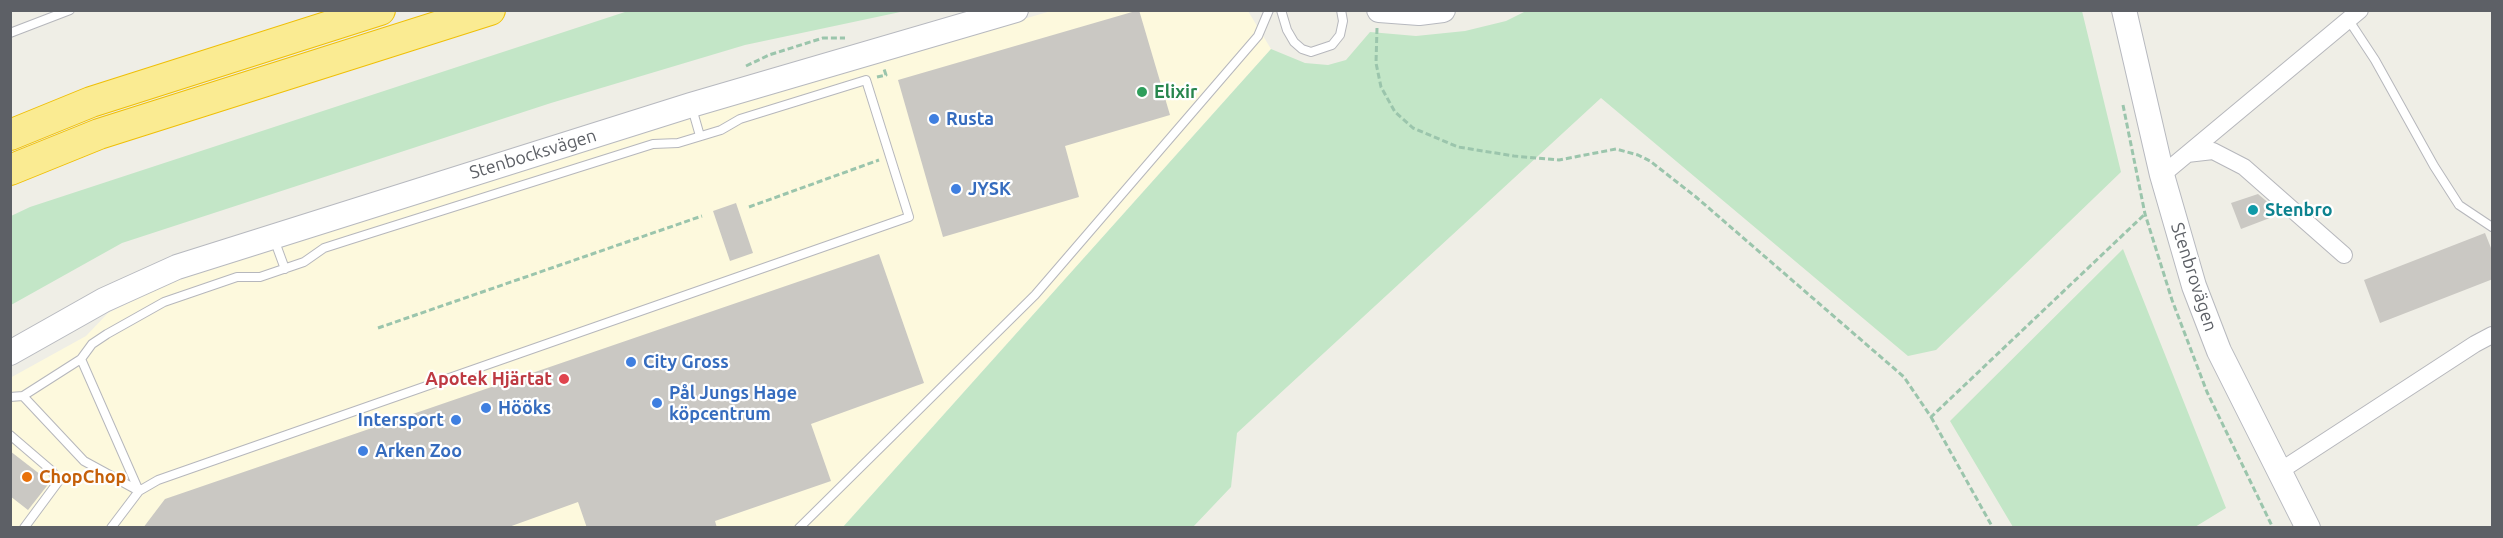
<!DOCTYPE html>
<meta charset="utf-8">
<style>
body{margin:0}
#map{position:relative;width:2503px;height:538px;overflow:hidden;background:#efeee6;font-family:Ubuntu,sans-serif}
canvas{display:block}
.frame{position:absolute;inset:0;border:12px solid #5d6066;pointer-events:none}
</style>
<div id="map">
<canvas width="2503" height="538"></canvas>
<div class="frame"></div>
</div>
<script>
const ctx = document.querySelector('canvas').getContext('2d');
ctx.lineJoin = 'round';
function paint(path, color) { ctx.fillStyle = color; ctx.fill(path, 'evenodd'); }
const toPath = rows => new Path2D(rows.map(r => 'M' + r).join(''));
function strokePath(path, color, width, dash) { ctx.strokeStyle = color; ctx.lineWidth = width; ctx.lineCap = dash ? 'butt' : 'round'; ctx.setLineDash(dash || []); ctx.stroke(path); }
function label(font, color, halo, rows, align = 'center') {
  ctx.font = font + ' Ubuntu,sans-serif'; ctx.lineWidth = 4.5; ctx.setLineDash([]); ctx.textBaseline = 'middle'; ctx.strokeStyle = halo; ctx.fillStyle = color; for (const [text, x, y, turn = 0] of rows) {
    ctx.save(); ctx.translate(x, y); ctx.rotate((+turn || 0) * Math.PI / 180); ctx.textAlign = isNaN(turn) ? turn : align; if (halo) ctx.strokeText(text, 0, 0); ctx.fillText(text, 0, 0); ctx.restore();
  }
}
const commercial = toPath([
 [1051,11,1248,11,1271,49,843,527,11,527,10,378,86,336,108,313,188,274,667,124]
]);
const green = toPath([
 [1528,10,2082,11,2121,172,1936,350,1908,356,1601,98,1237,433,1231,487,1193,527,843,527,1271,49,1305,63,1328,65,1346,60,1370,32,1416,36,1465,31,1506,21],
 [628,11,905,11,745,45,551,103,122,243,11,305,11,216,30,207],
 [2123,249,2226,508,2195,527,2013,527,1950,421]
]);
const building = toPath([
 [1139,10,1170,115,1065,146,1079,197,943,237,898,80],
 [2258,194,2271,205,2275,216,2241,229,2231,203],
 [736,203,753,253,730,261,713,211],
 [2485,233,2493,253,2493,279,2380,323,2364,280],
 [879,254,924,383,811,424,831,481,715,521,717,528,587,528,578,502,506,528,143,528,165,499],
 [10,451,50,482,28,510,10,496]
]);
const path = toPath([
 [1377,28,1376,63,1381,87,1395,112,1413,128,1458,147,1514,156,1559,160,1616,149,1638,155,1650,161,1696,197,1904,377,1931,417,2145,214],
 [746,66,769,55,823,38,845,38],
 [877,77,886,75,884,69],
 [2123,105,2145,214,2172,300,2207,392,2273,528],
 [749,207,879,160],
 [378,328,702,216],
 [1931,417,1993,528]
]);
const lane = toPath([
 [1281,10,1287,30,1294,42,1302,49,1311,52,1332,45,1340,35,1343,21,1341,10],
 [2348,19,2375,60,2434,166,2459,205,2492,227],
 [10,33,70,10],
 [692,108,700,136],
 [274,239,285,269],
 [23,396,84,461,139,491,81,359],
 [10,397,23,396,81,359,92,344,107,334,164,302,237,277,260,277,304,262,324,248,349,240,653,144,678,143,721,130,740,119,866,80,909,217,158,480,139,491,111,528],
 [10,435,52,471,58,482,24,528],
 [799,528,1035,295,1258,36,1269,10]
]);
const street = toPath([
 [2187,154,2213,151,2244,167,2344,255],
 [2162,175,2360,10],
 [2280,471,2475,344,2492,335]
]);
const secondary = toPath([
 [1379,10,1419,13,1443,10],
 [2124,10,2162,175,2194,286,2219,351,2308,528],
 [10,353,104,300,177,267,691,105,1016,10]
]);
const highway = toPath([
 [10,135,91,102,380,10],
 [10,170,99,134,490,10]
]);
const markers = [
 [1142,92,6,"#2e9e5b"],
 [934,119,6,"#3f7fe0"],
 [956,189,6,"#3f7fe0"],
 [2253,210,6,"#0f9aa8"],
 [631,362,6,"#3f7fe0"],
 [564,379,6,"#e0444e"],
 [657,403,6,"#3f7fe0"],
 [486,408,6,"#3f7fe0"],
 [456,420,6,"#3f7fe0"],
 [363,451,6,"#3f7fe0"],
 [27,477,6,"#e8710a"]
];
const leisureNames = [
 ["Elixir",1154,92]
];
const shopNames = [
 ["Rusta",946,119],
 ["JYSK",968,189],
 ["City Gross",643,362],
 ["Pål Jungs Hage",669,393],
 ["köpcentrum",669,414],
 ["Hööks",498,408],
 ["Intersport",444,420,"right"],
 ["Arken Zoo",375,451]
];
const streetNames = [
 ["Stenbocksvägen",533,154,-17],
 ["Stenbrovägen",2194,277,72]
];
const cultureNames = [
 ["Stenbro",2265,210]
];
const healthNames = [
 ["Apotek Hjärtat",552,379]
];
const foodNames = [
 ["ChopChop",39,477]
];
paint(commercial, '#fdf9dd');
paint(green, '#c3e6c7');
paint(building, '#cac8c3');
strokePath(lane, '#b6b7bc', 10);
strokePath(street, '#b6b7bc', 18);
strokePath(secondary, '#b7b9bf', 26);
strokePath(highway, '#efbf06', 32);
strokePath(path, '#9bc5ac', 3, [6, 3]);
strokePath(lane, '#fff', 8);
strokePath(street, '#fff', 16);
strokePath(secondary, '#fff', 24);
strokePath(highway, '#faeb92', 30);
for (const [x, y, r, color] of markers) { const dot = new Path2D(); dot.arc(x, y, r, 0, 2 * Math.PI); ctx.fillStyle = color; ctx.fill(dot); strokePath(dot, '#fff', 2); }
label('bold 18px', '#27864d', '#fff', leisureNames, 'left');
label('bold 18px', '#366cbe', '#fff', shopNames, 'left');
label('18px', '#5d6066', '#fff', streetNames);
label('bold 18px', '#0d838f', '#fff', cultureNames, 'left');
label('bold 18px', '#be3a42', '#fff', healthNames, 'right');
label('bold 18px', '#c56008', '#fff', foodNames, 'left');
</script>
